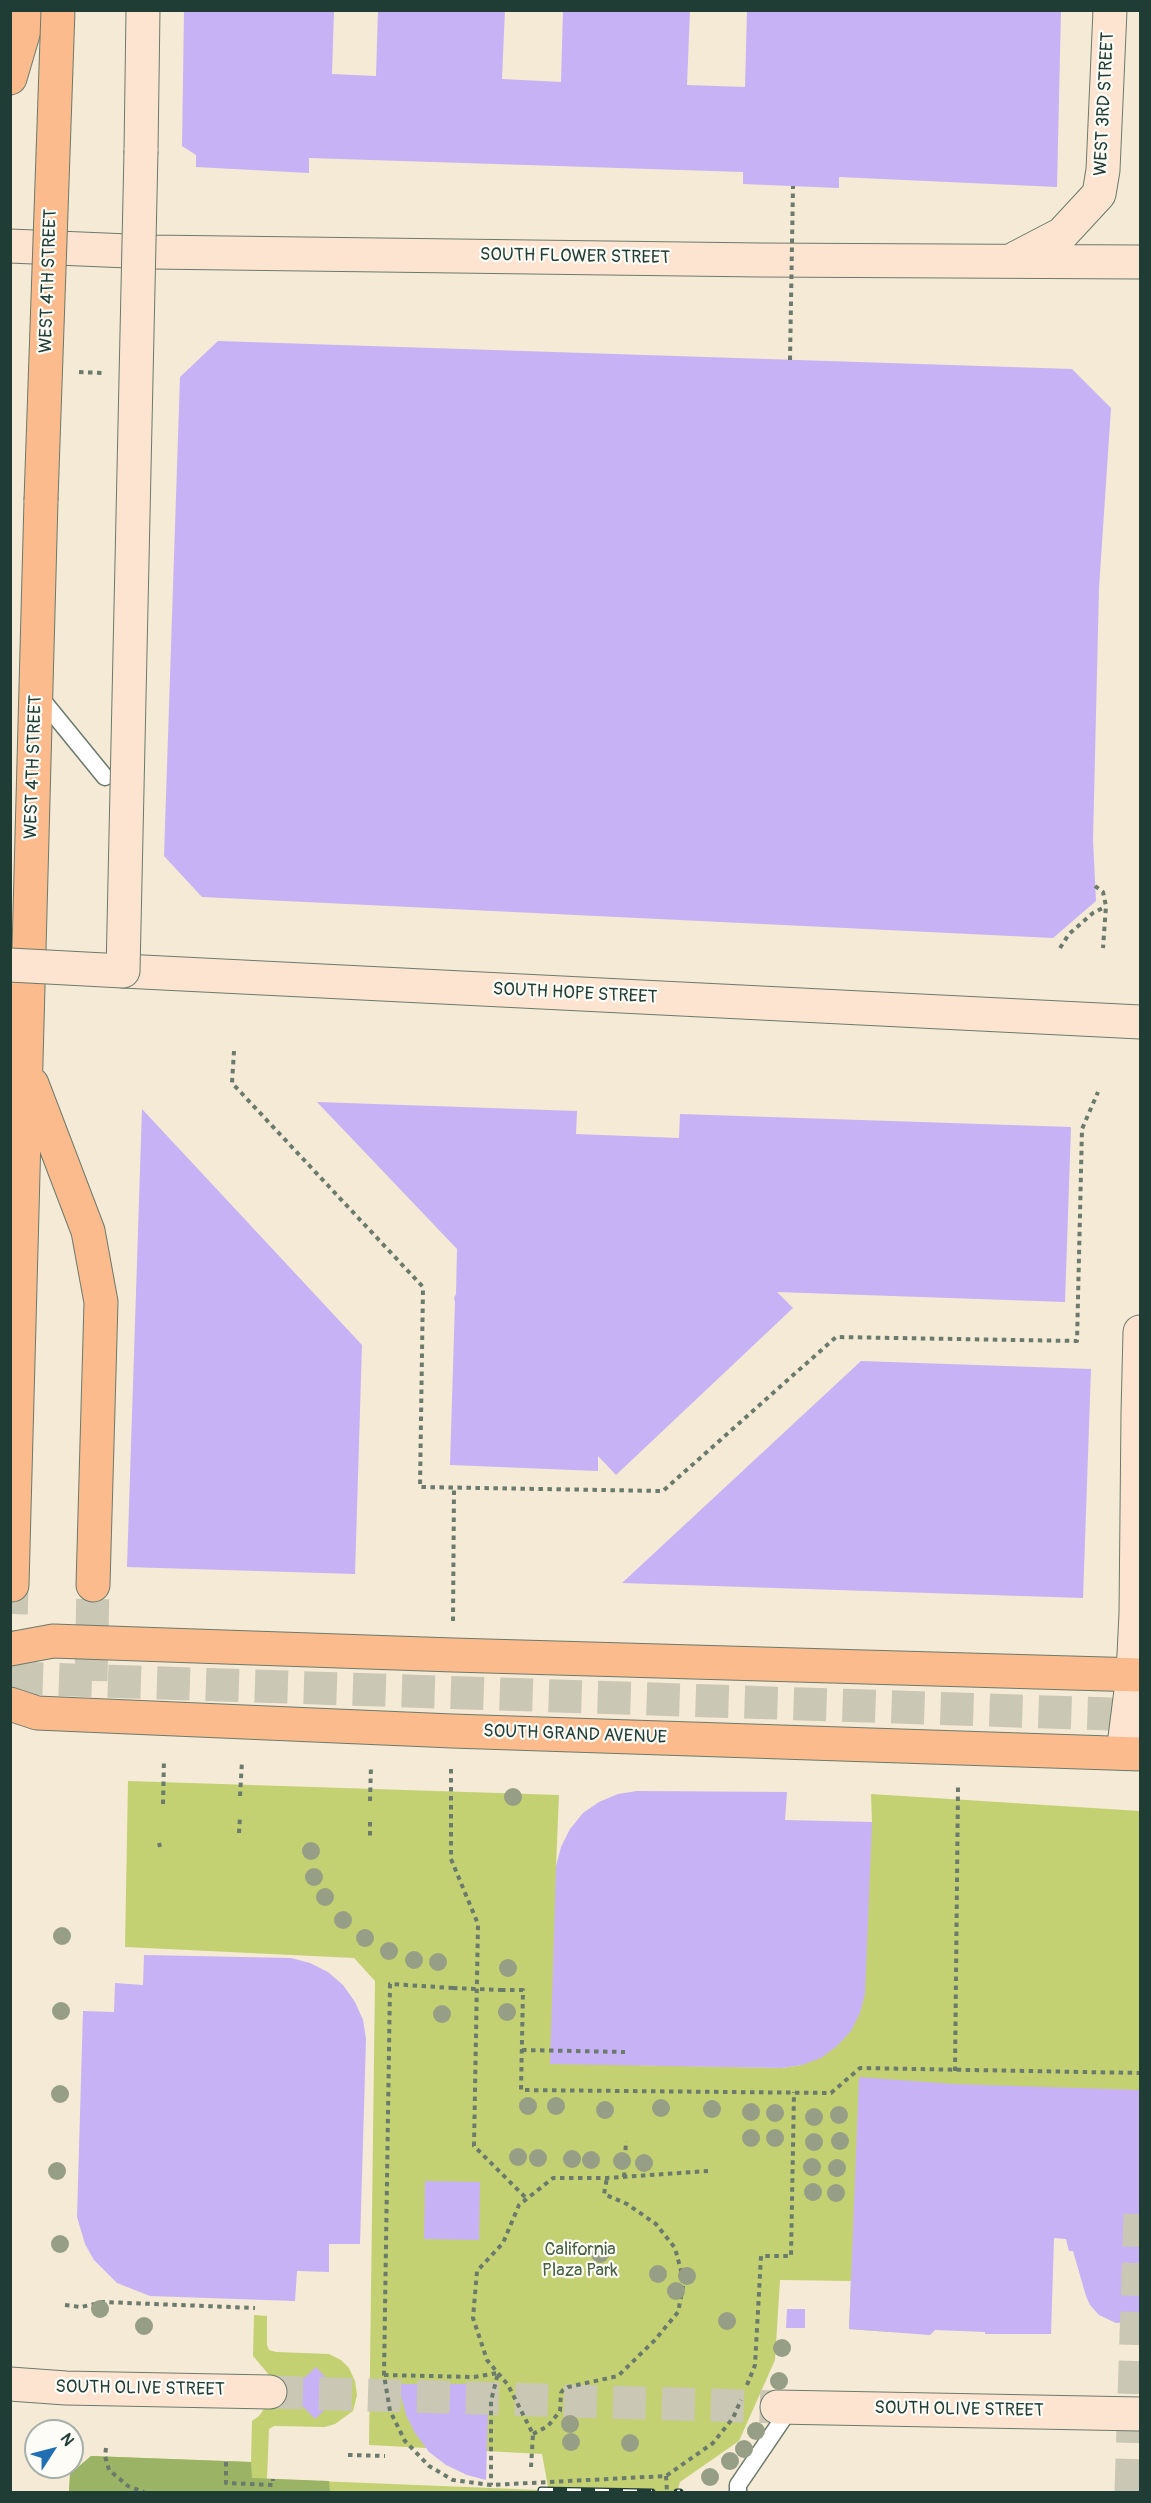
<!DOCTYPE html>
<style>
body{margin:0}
#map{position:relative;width:1151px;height:2503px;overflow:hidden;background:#f5ead5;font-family:Pangolin,sans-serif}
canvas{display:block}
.frame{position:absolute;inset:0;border:12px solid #1f3d34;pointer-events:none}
.north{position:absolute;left:24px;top:2419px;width:60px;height:60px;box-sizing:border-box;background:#fdfcf7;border:2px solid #a4b0a9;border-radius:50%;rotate:54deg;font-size:16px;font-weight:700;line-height:24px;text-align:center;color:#1f3d34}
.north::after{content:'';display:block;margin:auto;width:21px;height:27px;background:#1f6fb2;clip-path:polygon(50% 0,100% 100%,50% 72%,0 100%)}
</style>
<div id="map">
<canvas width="1151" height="2503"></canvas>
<div class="frame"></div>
<div class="north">N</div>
</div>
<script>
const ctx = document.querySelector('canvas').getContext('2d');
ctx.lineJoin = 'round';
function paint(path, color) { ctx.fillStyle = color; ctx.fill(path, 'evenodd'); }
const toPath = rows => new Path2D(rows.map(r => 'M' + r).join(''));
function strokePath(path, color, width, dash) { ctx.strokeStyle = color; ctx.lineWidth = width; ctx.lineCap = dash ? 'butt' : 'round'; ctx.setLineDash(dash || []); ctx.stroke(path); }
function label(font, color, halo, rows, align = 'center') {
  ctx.font = font + ' Pangolin,sans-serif'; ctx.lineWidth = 4.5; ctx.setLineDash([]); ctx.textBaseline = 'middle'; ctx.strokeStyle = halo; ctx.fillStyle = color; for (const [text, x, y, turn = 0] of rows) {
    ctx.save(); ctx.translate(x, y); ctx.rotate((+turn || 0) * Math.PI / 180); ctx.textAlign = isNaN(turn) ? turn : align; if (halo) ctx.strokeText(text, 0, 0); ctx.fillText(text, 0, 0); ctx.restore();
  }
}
const green = toPath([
 [128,1781,559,1795,556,1866,634,2065,782,2068,802,2065,872,1822,871,1794,1140,1811,1140,2105,1008,2100,898,2125,891,2332,849,2329,851,2281,780,2280,775,2360,739,2441,680,2482,677,2492,549,2492,542,2454,369,2445,375,1981,354,1958,125,1947],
 [254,2315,267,2316,267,2345,269,2350,276,2352,329,2354,341,2360,349,2368,355,2381,357,2395,353,2411,335,2424,325,2427,274,2426,269,2429,267,2479,541,2490,541,2492,69,2492,70,2474,91,2456,251,2462,252,2421,259,2416,268,2403,270,2376,253,2356]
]);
const forest = toPath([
 [91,2456,251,2462,252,2478,329,2481,330,2492,69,2492,70,2474]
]);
const building = toPath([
 [184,10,334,10,332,74,376,76,378,10,505,10,502,79,561,82,563,10,690,10,687,85,745,87,747,10,1061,10,1057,187,839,177,839,188,743,184,743,172,309,158,309,173,196,167,196,155,182,146],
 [218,341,1072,369,1111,408,1099,588,1093,840,1096,901,1053,938,202,897,164,856,180,377],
 [317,1102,577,1111,576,1134,679,1138,680,1114,1071,1127,1065,1302,777,1292,793,1308,616,1475,598,1456,598,1471,450,1465,455,1302,454,1298,456,1294,457,1249],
 [142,1109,362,1345,355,1574,127,1567],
 [861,1361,1091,1369,1083,1598,622,1583],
 [637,1791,787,1792,785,1820,872,1822,865,1994,860,2013,851,2031,837,2046,821,2058,802,2065,782,2068,550,2064,556,1866,561,1847,570,1829,583,1813,599,1802,618,1794],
 [144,1955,291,1958,310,1963,328,1972,343,1985,355,2002,363,2020,366,2039,360,2244,329,2244,329,2272,297,2271,295,2301,150,2296,117,2283,94,2260,85,2244,77,2217,83,2011,114,2012,115,1983,143,1985],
 [859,2077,954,2084,1140,2090,1140,2318,1130,2322,1116,2323,1099,2315,1090,2305,1086,2296,1073,2251,1069,2251,1066,2239,1054,2238,1051,2334,985,2334,985,2332,935,2330,930,2335,849,2329],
 [425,2181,480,2182,479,2240,424,2239],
 [787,2309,805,2309,805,2328,786,2328],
 [316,2367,341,2394,315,2419,289,2392],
 [398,2384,470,2384,477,2397,488,2407,486,2480,467,2475,446,2465,429,2452,415,2433,406,2415]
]);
const secondaryTunnel = toPath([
 [10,1678,1140,1715],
 [270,2392,777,2407]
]);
const primaryTunnel = toPath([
 [10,1663,12,1585],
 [91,1681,93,1585],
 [1131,2492,1140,2212]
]);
const path = toPath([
 [79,372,102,373],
 [1095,886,1103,892,1106,906,1103,948],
 [1060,948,1069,934,1093,913,1105,907],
 [234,1051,232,1083,423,1287,420,1487,663,1491,836,1337,1077,1341,1082,1129,1098,1092],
 [453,1621,454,1488],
 [451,1769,451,1859,478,1924,474,2146,527,2199],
 [240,1796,242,1761],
 [370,1801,371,1766],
 [163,1804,164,1759],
 [370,1822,370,1836],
 [239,1833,240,1816],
 [159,1843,160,1847],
 [453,1988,390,1984,384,2375,390,2411,405,2441,429,2466,453,2480,491,2485,666,2476,713,2443,733,2418,741,2400],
 [501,1990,523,1990,521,2090,831,2093,860,2068,1140,2073],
 [522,2050,625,2052],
 [955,2071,958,1786],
 [624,2177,626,2141],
 [65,2305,81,2307,103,2302,255,2308],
 [384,2375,474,2377,498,2373,491,2401,491,2485],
 [747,2385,755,2365,761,2256,791,2256,794,2092],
 [533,2434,548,2426,560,2411,561,2393,563,2390,568,2387,618,2376,655,2340,678,2312,684,2282,675,2248,656,2224,627,2204,604,2194,607,2178],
 [106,2448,105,2456,109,2470,128,2486,144,2492],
 [348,2455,385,2456],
 [226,2462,226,2483,273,2485,273,2479],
 [531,2467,533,2434,508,2385,487,2360,473,2318,477,2271,503,2243,519,2205,553,2178,607,2178,708,2171],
 [666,2476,667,2492]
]);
const lane = toPath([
 [39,696,105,777],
 [738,2492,738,2485,791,2407]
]);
const secondary = toPath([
 [141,151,143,10],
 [10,246,152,252,760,260,1140,262],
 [1016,258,1062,234,1099,194,1103,170,1110,10],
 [123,971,1140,1022],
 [1123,1753,1133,1675,1136,1613,1138,1414,1140,1332],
 [10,2384,66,2388,270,2392],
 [777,2407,1140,2414]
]);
const primary = toPath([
 [10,78,30,10],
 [32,1084,88,1231,101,1302,93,1585],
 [12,1585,41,500],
 [10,1649,53,1641,453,1655,1140,1675],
 [10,1704,37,1713,452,1731,1140,1754]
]);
const rail = toPath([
 [541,2492,541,2490,652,2492],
 [677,2492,680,2492]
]);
const pathBridge = toPath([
 [790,360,793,186],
 [453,1988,501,1990]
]);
const secondaryBridge = toPath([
 [10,965,123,971,141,151]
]);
const primaryBridge = toPath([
 [41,500,58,10]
]);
const trees = [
 [513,1797],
 [311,1851],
 [314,1877],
 [325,1897],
 [343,1920],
 [62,1936],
 [365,1938],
 [389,1951],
 [414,1960],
 [438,1962],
 [508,1968],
 [61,2011],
 [507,2012],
 [442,2014],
 [60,2094],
 [528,2106],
 [556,2106],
 [661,2108],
 [712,2109],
 [605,2110],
 [751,2112],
 [775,2113],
 [839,2115],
 [814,2117],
 [751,2138],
 [775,2138],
 [840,2141],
 [814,2142],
 [518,2157],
 [538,2158],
 [572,2159],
 [591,2160],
 [622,2161],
 [644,2163],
 [812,2167],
 [837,2168],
 [57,2171],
 [813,2192],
 [836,2193],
 [60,2244],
 [600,2254],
 [658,2274],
 [687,2276],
 [676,2291],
 [100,2309],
 [727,2321],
 [144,2326],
 [782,2348],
 [779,2381],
 [570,2424],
 [756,2431],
 [571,2442],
 [630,2443],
 [744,2449],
 [730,2461],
 [710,2477]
];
const streetNames = [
 ["WEST 3RD STREET",1105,104,-87],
 ["SOUTH FLOWER STREET",575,257,1],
 ["WEST 4TH STREET",49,281,-88],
 ["WEST 4TH STREET",34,767,-88],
 ["SOUTH HOPE STREET",575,994,3],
 ["SOUTH GRAND AVENUE",575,1735,2],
 ["SOUTH OLIVE STREET",140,2389,1],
 ["SOUTH OLIVE STREET",959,2410,1]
];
const parkNames = [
 ["California",580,2250],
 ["Plaza Park",580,2271]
];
paint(green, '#c4d173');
paint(forest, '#9bb365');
paint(building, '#c6b2f4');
strokePath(secondaryTunnel, '#cac7b5', 33, [33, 16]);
strokePath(primaryTunnel, '#cac7b5', 33, [33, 16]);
strokePath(lane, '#6a7a6c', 19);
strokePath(secondary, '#6a7a6c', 35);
strokePath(primary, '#6a7a6c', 35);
strokePath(path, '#6a7a6c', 4, [4.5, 4.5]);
strokePath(lane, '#fff', 16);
strokePath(secondary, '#fde4d1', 33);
strokePath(primary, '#fbbb8d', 33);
strokePath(rail, '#1f3d34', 7);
strokePath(rail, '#fdfcf7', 4.5, [14]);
strokePath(secondaryBridge, '#6a7a6c', 35, []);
strokePath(primaryBridge, '#6a7a6c', 35, []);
strokePath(pathBridge, '#6a7a6c', 4, [4.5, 4.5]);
strokePath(secondaryBridge, '#fde4d1', 33);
strokePath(primaryBridge, '#fbbb8d', 33);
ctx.fillStyle = '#969f85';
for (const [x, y] of trees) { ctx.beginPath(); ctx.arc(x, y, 9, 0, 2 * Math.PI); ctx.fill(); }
label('18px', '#1f3d34', '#fdfcf7', streetNames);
label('18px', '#486244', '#fdfcf7', parkNames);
</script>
